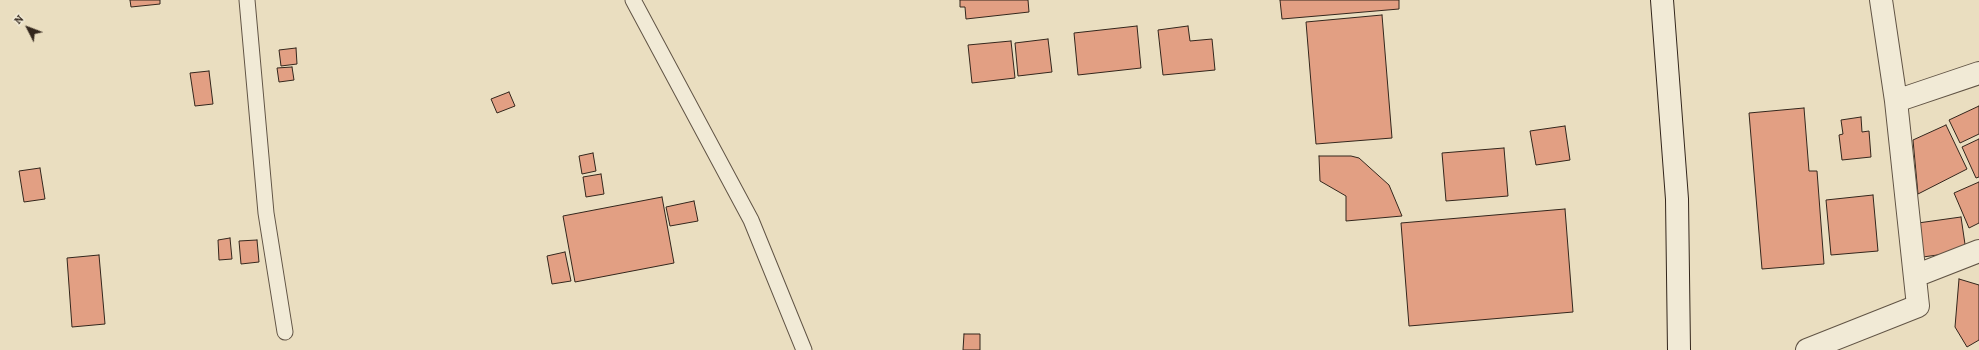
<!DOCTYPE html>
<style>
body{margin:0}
#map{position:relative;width:1979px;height:350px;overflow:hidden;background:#eadec0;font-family:Alegreya,serif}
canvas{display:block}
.north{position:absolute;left:8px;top:8px;width:40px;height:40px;-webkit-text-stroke:3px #f1ead6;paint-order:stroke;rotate:312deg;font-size:11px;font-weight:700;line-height:16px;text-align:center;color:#33261c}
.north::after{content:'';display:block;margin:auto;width:14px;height:18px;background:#33261c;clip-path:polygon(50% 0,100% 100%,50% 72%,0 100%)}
</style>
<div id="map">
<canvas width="1979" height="350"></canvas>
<div class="north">N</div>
</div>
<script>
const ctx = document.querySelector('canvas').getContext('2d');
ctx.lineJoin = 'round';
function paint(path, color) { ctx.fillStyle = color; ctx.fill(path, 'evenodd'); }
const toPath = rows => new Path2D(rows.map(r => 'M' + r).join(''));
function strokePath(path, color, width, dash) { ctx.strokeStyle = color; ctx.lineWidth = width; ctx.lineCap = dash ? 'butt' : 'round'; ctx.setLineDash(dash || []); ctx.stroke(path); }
const building = toPath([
 [130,0,160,0,160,4,131,7,130,0],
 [960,0,1028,0,1029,12,966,19,965,7,960,7,960,0],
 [1280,0,1399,0,1399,9,1282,19,1280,0],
 [1382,15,1392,138,1316,144,1306,22,1382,15],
 [1137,26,1141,68,1078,75,1074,33,1137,26],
 [1188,26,1190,41,1212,39,1215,70,1163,75,1158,30,1188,26],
 [1048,39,1052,72,1018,76,1015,43,1048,39],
 [1011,41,1015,78,972,83,968,45,1011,41],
 [296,48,297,64,281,66,279,50,296,48],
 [292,67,294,80,279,82,277,68,292,67],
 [209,71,213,104,195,106,190,73,209,71],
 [509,92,515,106,497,113,491,99,509,92],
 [1979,106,1979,134,1960,143,1949,120,1979,106],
 [1804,108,1809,171,1817,171,1824,264,1762,269,1749,113,1804,108],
 [1861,117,1862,132,1869,131,1871,157,1842,160,1839,135,1843,134,1841,120,1861,117],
 [1946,125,1967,169,1918,194,1913,140,1946,125],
 [1565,126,1570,160,1536,165,1530,131,1565,126],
 [1979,139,1979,177,1976,178,1962,147,1979,139],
 [1504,148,1508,196,1446,201,1442,153,1504,148],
 [593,153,596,171,582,174,579,156,593,153],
 [1319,156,1351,156,1359,158,1389,185,1402,216,1346,221,1346,196,1320,181,1319,156],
 [40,168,45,199,24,202,19,171,40,168],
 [601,174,604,194,586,197,583,177,601,174],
 [1979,182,1979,223,1969,228,1954,193,1979,182],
 [1873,195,1878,251,1831,255,1826,200,1873,195],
 [662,197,674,263,575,282,563,216,662,197],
 [694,201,698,221,670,226,666,207,694,201],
 [1565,209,1573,312,1409,326,1401,223,1565,209],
 [1961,217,1966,251,1923,257,1918,223,1961,217],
 [230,238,232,259,219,260,218,240,230,238],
 [257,240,259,262,241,264,239,241,257,240],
 [565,252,571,281,552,284,547,256,565,252],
 [99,255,105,324,72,327,67,258,99,255],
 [1959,279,1979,285,1979,340,1967,347,1955,327,1959,279],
 [964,334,980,334,980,350,963,350,964,334]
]);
const lane = toPath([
 [247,0,266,213,285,332],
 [633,0,751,220,804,350]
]);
const street = toPath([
 [1896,101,1979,73],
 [1915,276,1979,251],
 [1807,350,1918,306,1896,101,1881,0]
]);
const secondary = toPath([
 [1662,0,1677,199,1679,350]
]);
paint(building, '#e29f83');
strokePath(building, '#33261c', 1);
strokePath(lane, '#615445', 17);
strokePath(street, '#615445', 24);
strokePath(secondary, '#33261c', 24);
strokePath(lane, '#f1ead6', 15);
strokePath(street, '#f1ead6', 22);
strokePath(secondary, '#f1ead6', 22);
</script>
